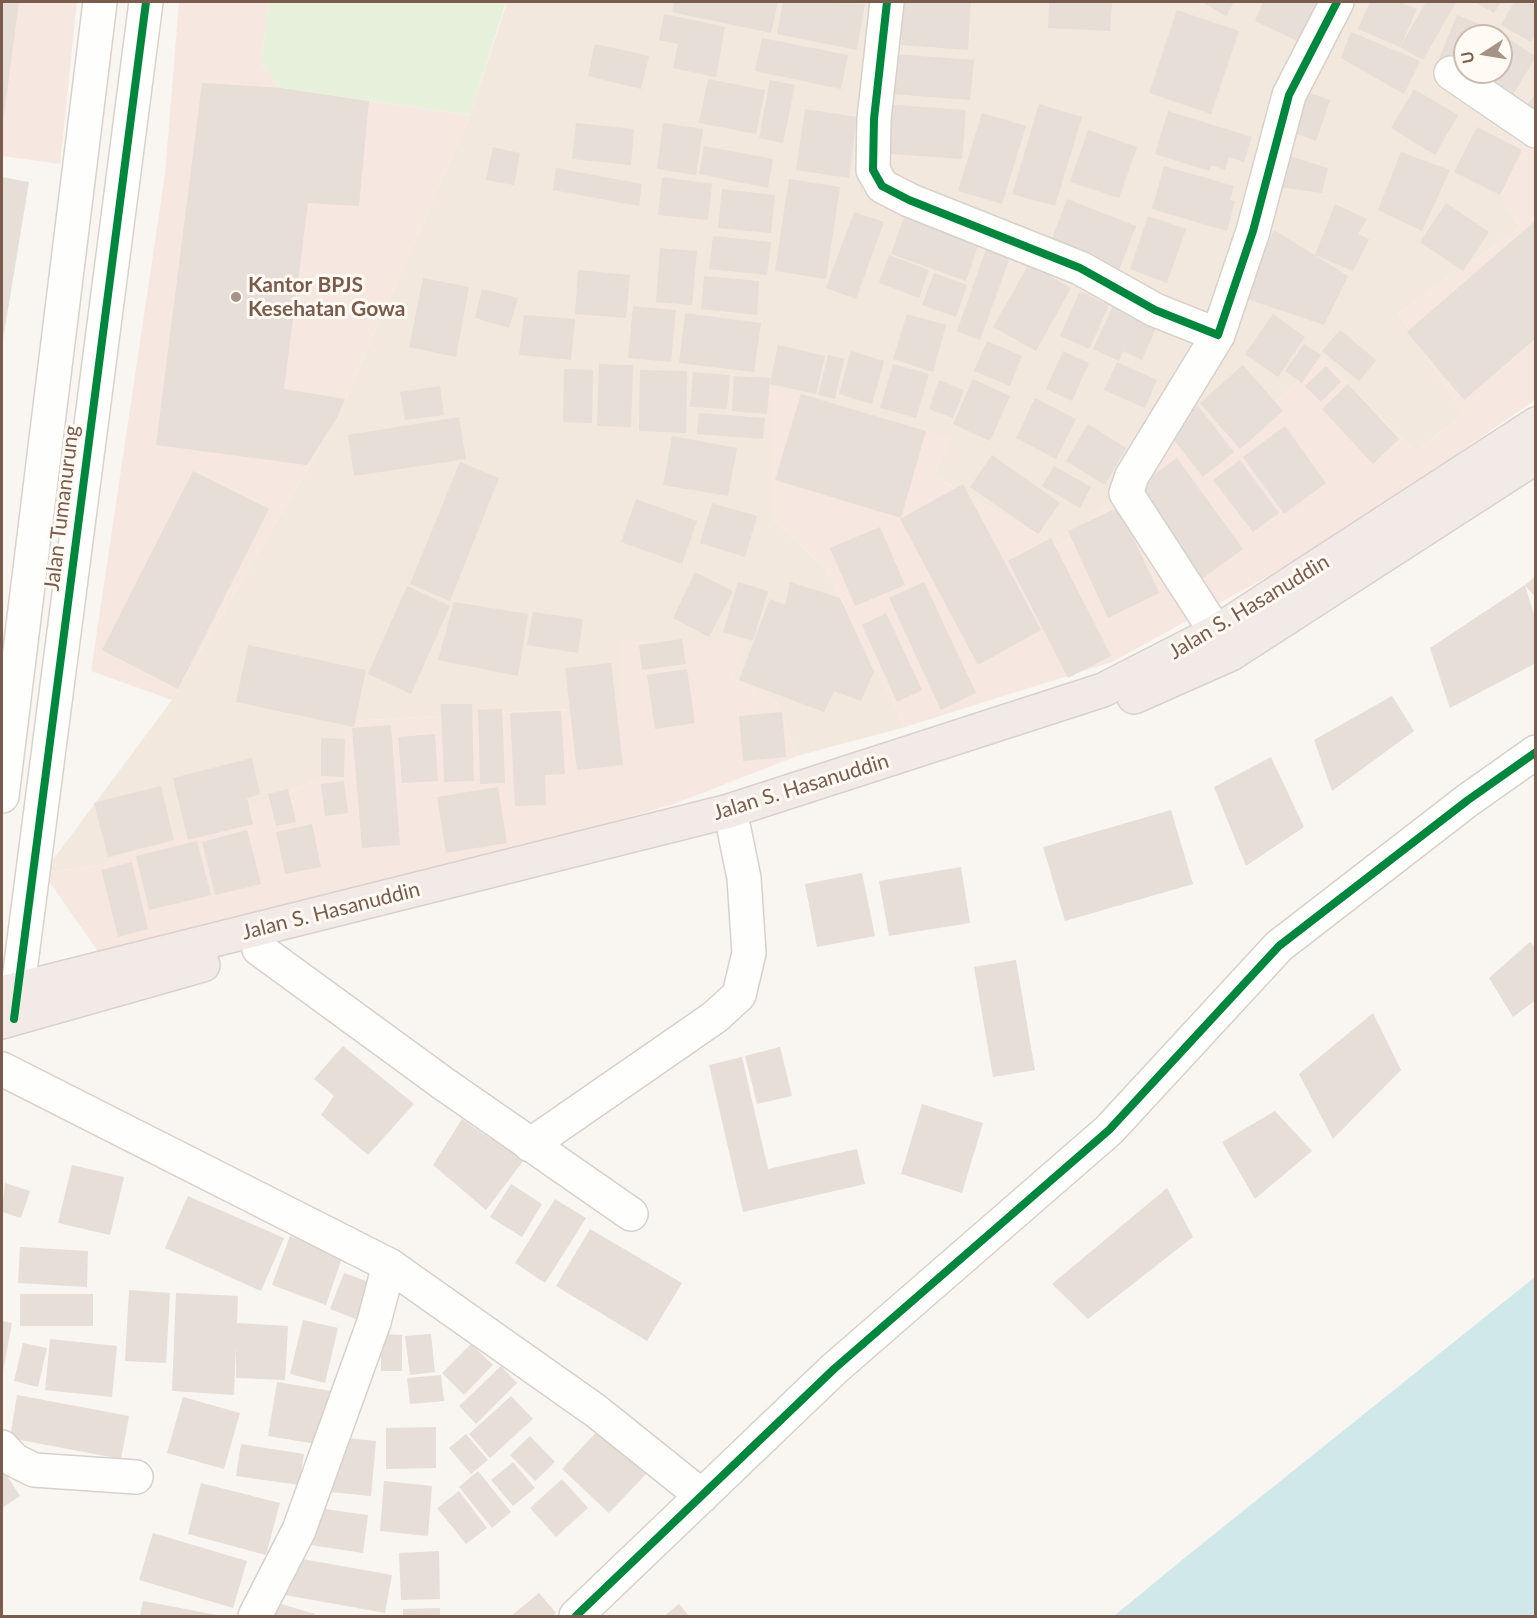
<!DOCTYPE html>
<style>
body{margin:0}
#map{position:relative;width:1537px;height:1618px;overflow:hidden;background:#f9f5f0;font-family:Lato,sans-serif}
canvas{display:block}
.frame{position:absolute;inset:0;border:3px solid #7a5c4d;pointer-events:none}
.north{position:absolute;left:1453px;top:24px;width:60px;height:60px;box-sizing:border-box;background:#fffaf3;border:2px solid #cabbb1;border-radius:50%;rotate:258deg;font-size:16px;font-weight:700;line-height:24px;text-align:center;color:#7a5c4d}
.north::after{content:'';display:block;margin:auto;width:21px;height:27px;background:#a69286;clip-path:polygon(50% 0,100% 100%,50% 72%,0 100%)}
</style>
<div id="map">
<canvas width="1537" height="1618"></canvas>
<div class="frame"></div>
<div class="north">U</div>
</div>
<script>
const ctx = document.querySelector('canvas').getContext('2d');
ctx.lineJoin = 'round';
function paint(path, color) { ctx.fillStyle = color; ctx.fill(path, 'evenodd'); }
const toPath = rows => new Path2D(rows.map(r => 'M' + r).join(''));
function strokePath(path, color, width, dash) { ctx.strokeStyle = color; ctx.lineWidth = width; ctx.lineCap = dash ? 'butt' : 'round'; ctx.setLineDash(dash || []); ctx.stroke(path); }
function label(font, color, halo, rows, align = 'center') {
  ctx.font = font + ' Lato,sans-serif'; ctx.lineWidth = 6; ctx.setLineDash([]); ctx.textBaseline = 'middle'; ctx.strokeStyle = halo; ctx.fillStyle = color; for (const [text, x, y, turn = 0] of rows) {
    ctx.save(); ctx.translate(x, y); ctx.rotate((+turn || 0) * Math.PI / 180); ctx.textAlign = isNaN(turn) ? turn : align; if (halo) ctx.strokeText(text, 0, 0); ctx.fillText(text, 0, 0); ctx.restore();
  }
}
const residential = toPath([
 [507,2,1535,2,1535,126,1498,191,1520,228,1398,313,1464,414,1415,452,1323,358,1276,401,1207,436,1177,443,1059,546,934,476,951,438,774,520,827,570,905,727,797,756,777,701,732,678,746,641,621,643,621,706,349,721,336,773,100,865,43,873,172,700,337,418,470,115],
 [1465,36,1501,36,1501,72,1465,72]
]);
const commercial = toPath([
 [2,2,77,2,60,164,2,156],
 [179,2,269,2,261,63,281,88,470,115,337,418,172,700,91,671,165,174],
 [1524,121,1535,126,1535,400,1325,545,1112,662,905,727,827,570,774,520,769,385,952,438,934,476,1059,546,1177,442,1207,436,1261,387,1276,401,1323,358,1415,452,1464,414,1398,313,1520,228,1498,191,1477,181],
 [747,640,732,678,777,701,797,756,674,804,109,967,43,873,100,865,336,773,349,721,621,706,621,643]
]);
const green = toPath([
 [269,2,506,2,470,115,281,88,261,63]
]);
const water = toPath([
 [1535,1277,1535,1616,1114,1616,1182,1560]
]);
const building = toPath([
 [2,2,19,2,3,122,2,122],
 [674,2,778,2,771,33,672,12],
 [783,2,865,4,857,50,777,34],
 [904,2,971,2,968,50,901,45],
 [1049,2,1112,2,1110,31,1048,28],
 [1202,2,1234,2,1226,16],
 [1263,2,1328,2,1306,45,1255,21],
 [1370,2,1399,2,1417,9,1400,47,1358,29],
 [1426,2,1456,2,1423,60,1400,47],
 [1475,2,1501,2,1494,13],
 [1514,2,1536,2,1536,34,1531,42,1501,25],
 [1177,10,1239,31,1211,114,1149,93],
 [664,14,725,27,716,77,673,68,678,44,659,40],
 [1457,15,1497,31,1495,36,1465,36,1465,72,1480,72,1476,82,1436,66],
 [1351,32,1420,61,1404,94,1341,58],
 [1506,37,1536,57,1507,104,1476,82,1483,72,1501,72,1501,45],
 [762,38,848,55,841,89,755,71],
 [595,44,649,56,641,89,588,76],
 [894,54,974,60,970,100,891,94],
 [708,79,765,90,756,134,699,123],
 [770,80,795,85,783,143,759,138],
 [202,83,281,88,369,101,359,206,308,203,284,389,345,399,337,418,307,465,156,445],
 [1414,89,1458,115,1435,155,1391,128],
 [1309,93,1330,100,1316,141,1292,132],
 [1536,93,1536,113,1526,106],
 [883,104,966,110,962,159,879,153],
 [1039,104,1082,117,1055,206,1012,194],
 [805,109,857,117,849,178,796,170],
 [1168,111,1252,137,1244,162,1229,157,1225,170,1211,165,1209,171,1155,154],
 [982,113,1026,126,1002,204,958,191],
 [576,123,634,129,631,165,572,159],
 [663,123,703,129,696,175,657,169],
 [1477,127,1522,150,1500,195,1454,172],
 [1088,130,1137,147,1119,198,1070,182],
 [704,146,773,159,768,188,699,174],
 [493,147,520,153,514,185,486,180],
 [1401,152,1450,170,1422,231,1378,210],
 [1289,156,1328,168,1322,193,1279,187],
 [1164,166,1234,186,1230,200,1235,201,1227,231,1152,209],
 [556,168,642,184,639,206,553,190],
 [2,177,29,182,3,339,2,339],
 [662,177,712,184,708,220,658,215],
 [789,179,840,187,826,279,775,271],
 [722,189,775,195,771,233,718,228],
 [1067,199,1136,226,1118,273,1049,246],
 [1446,203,1489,232,1463,271,1420,242],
 [1335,204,1367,219,1358,234,1369,239,1353,271,1315,255],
 [907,208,982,235,966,281,891,254],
 [854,212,884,222,856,299,826,288],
 [1148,216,1186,229,1167,283,1130,269],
 [1536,220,1536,338,1464,400,1407,332],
 [1274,230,1348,276,1324,325,1244,298],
 [713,236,771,242,767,275,709,269],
 [990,238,1014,246,980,340,957,331],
 [660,248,697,251,692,305,656,302],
 [889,255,929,270,919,298,879,283],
 [1029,264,1071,288,1036,351,993,327],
 [578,270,630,275,626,318,575,314],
 [934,273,967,285,956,317,922,305],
 [704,276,759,281,757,315,701,309],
 [423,278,469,287,456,357,409,347],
 [482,289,518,298,509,328,475,318],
 [1080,291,1109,305,1089,349,1060,336],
 [1116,299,1160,319,1142,360,1123,351,1119,361,1093,349],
 [633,306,676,310,671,362,628,358],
 [685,313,761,323,754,372,679,363],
 [907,314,946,325,933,372,893,359],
 [1273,314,1305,337,1278,377,1245,354],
 [524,315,575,319,571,360,519,355],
 [1340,330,1376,360,1359,381,1322,351],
 [987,341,1022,356,1010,386,974,371],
 [1304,344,1321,355,1302,383,1285,371],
 [778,345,825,356,816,394,770,384],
 [851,351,884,361,872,404,839,394],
 [1063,351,1089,363,1072,401,1046,389],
 [828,355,844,359,835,399,818,395],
 [1117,362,1157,380,1145,408,1104,390],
 [599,364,633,365,631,427,597,426],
 [893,364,929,374,916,418,880,408],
 [1243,365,1283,411,1240,449,1200,403],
 [1326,366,1341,382,1321,402,1305,386],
 [564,369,593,370,592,423,563,422],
 [640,370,687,371,686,433,639,431],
 [693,372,730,375,727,409,690,407],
 [734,376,770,378,767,414,732,411],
 [973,379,1010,396,990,441,953,424],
 [939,380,964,390,953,418,929,409],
 [1348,384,1399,439,1373,464,1322,409],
 [440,386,444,415,405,420,400,392],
 [801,394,926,431,901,518,775,480],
 [1035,398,1076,419,1056,459,1016,438],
 [1198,406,1234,452,1203,477,1167,431],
 [699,413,765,418,763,439,697,434],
 [459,417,466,459,354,476,348,435],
 [1088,424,1126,448,1105,485,1066,461],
 [1285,426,1326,483,1284,514,1243,457],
 [672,436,737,448,728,496,663,485],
 [992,455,1060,503,1038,534,970,487],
 [1177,458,1243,549,1195,584,1129,493],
 [1240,460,1279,513,1253,532,1213,480],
 [460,462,499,478,450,601,410,584],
 [1054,466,1091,487,1080,508,1042,486],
 [193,471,269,509,178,689,102,650],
 [963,484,1041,630,978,665,900,519],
 [636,499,697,521,682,564,621,542],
 [712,503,757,516,745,557,700,543],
 [1119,507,1159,593,1108,618,1068,531],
 [880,527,905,585,855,606,830,548],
 [1051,538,1111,656,1068,678,1008,561],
 [695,572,733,591,709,637,673,618],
 [1536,576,1536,598,1525,585],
 [738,582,768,591,753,641,723,632],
 [790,582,840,598,874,672,861,701,834,691,824,712,739,680,770,599,785,605],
 [924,582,976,693,941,710,889,598],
 [1525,585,1536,621,1536,663,1450,708,1430,648],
 [407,586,450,606,411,694,368,674],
 [454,602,528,614,518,676,438,660],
 [533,612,583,619,578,653,527,645],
 [886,613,922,690,897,702,862,625],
 [682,639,686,664,642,670,639,645],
 [248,645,366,670,354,727,236,702],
 [611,663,623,765,577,770,565,668],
 [687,669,695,723,655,729,647,675],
 [1392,696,1414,731,1332,791,1314,740],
 [441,704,472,704,474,781,444,782],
 [502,709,505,783,480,784,478,710],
 [561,711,565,774,545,775,546,805,515,806,510,713],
 [782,712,786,757,743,761,739,716],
 [391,725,400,845,362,848,352,728],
 [435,734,438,781,402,783,398,737],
 [321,738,345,739,344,777,321,776],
 [1271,757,1304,827,1246,866,1214,787],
 [252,758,260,794,247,798,253,824,188,840,173,778],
 [344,781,348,813,325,816,321,784],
 [161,786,174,840,108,857,94,803],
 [498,787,507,843,446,853,437,797],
 [288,789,296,822,276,826,268,794],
 [1171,810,1193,884,1065,921,1043,847],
 [312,824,321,867,285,874,276,832],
 [247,830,261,884,215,895,202,842],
 [197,841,211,895,149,910,136,856],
 [132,862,148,929,118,937,101,870],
 [961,867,970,923,889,936,879,881],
 [862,873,875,936,817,947,805,884],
 [1530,942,1536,948,1536,1000,1513,1017,1489,978],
 [1016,960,1035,1070,993,1077,974,967],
 [1373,1013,1401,1070,1333,1139,1299,1074],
 [343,1046,414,1104,368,1155,321,1115,334,1096,314,1079],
 [780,1047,792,1096,757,1104,745,1056],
 [742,1057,768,1169,857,1149,865,1184,743,1212,709,1065],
 [922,1104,983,1123,962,1193,901,1174],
 [1275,1111,1312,1151,1255,1199,1222,1142],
 [462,1119,491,1139,496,1131,527,1156,486,1210,433,1165],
 [72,1165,124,1177,110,1235,58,1223],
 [5,1183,30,1191,21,1218,2,1212],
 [511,1184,542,1204,522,1237,490,1217],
 [1167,1188,1193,1237,1088,1319,1052,1284],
 [188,1196,284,1238,261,1291,165,1248],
 [555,1199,586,1218,545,1283,515,1263],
 [590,1229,682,1283,647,1341,556,1286],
 [290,1236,343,1255,326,1305,272,1285],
 [20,1247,88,1251,87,1287,18,1283],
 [344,1273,372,1283,358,1320,330,1309],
 [129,1290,170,1293,166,1363,125,1361],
 [176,1293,238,1296,237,1323,288,1326,285,1380,236,1378,236,1344,234,1395,172,1391],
 [20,1294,93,1294,93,1326,20,1326],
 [303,1320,338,1328,325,1383,290,1374],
 [2,1321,12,1323,3,1371,2,1371],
 [381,1334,402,1335,402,1371,381,1371],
 [431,1334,435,1372,410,1375,405,1336],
 [50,1339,117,1346,112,1397,45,1390],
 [23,1343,47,1348,38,1387,14,1381],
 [471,1344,493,1365,464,1395,442,1373],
 [501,1366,517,1383,476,1424,459,1406],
 [441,1375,444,1401,410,1404,407,1378],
 [277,1382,331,1391,322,1445,268,1436],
 [17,1395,129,1416,121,1459,10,1438],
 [511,1396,533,1419,490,1458,469,1434],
 [183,1397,240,1413,224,1469,167,1453],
 [436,1427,436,1468,386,1469,386,1428],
 [600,1428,648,1472,609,1513,562,1469],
 [466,1434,488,1460,471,1474,449,1448],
 [530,1436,555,1462,535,1481,510,1455],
 [335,1437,376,1441,371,1496,330,1492],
 [241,1444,304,1454,299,1485,236,1476],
 [513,1462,535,1488,513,1506,491,1480],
 [2,1468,20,1496,2,1508],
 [478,1471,511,1512,492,1528,459,1487],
 [562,1479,588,1508,556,1537,530,1508],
 [384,1481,432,1486,428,1536,380,1531],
 [201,1483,280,1503,266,1555,188,1534],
 [459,1491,487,1528,466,1544,437,1508],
 [317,1508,368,1515,363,1553,311,1545],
 [153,1533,247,1561,233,1608,139,1580],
 [439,1551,440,1599,401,1600,399,1553],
 [286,1556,392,1575,385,1613,280,1594],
 [539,1593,556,1613,552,1616,511,1616],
 [143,1601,217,1615,216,1616,140,1616],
 [271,1601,315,1614,314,1616,267,1616],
 [679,1604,689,1616,664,1616],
 [440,1608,440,1616,403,1616,403,1609]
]);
const street = toPath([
 [887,2,874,119,873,170,882,186,909,200,1080,268,1155,310,1218,335,1253,231,1289,95,1337,2],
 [1451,73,1536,131],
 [1216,632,1126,493,1132,476,1218,335],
 [259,949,444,1084,631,1214],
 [2,1069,389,1265,596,1411,702,1496],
 [530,1145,715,1017,739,995,749,953,744,878,734,829],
 [2,1447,14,1460,34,1470,136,1477],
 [255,1616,299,1530,374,1322,389,1265],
 [576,1616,834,1369,1109,1130,1279,946,1468,800,1536,752]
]);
const secondary = toPath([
 [2,796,100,2],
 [14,1017,146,2]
]);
const highway = toPath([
 [1134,697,1231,654,1536,457],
 [2,993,729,811,1103,690,1216,632,1536,424],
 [2,1022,203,965]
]);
const cycleway = toPath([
 [887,2,874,119,873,170,882,186,909,200,1080,268,1155,310,1218,335,1253,231,1289,95,1337,2],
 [14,1019,146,2],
 [576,1616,834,1369,1109,1130,1279,946,1468,800,1536,752]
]);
const markers = [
 [236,297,6,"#a69286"]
];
const poiNames = [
 ["Kantor BPJS",248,285],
 ["Kesehatan Gowa",248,309]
];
const streetNames = [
 ["Jalan Tumanurung",62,508,-83],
 ["Jalan S. Hasanuddin",1249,607,-31],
 ["Jalan S. Hasanuddin",801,787,-17],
 ["Jalan S. Hasanuddin",331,911,-14]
];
paint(residential, '#f2e8de');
paint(commercial, '#f6e8e1');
paint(green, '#e7f0db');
paint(water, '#d0e8ea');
paint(building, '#e6ded7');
strokePath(street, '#d7d1cb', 36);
strokePath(secondary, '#d9d2cb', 36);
strokePath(highway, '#dad1cc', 36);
strokePath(street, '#fefefd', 33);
strokePath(secondary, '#fefefd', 33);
strokePath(highway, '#f2eae7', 33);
strokePath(cycleway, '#00873e', 8);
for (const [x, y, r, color] of markers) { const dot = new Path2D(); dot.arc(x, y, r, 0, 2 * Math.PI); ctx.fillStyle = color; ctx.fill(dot); strokePath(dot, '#fffaf3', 2); }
label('bold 21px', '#7a5c4d', '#fffaf3', poiNames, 'left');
label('21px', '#7a5c4d', '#fffaf3', streetNames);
</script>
